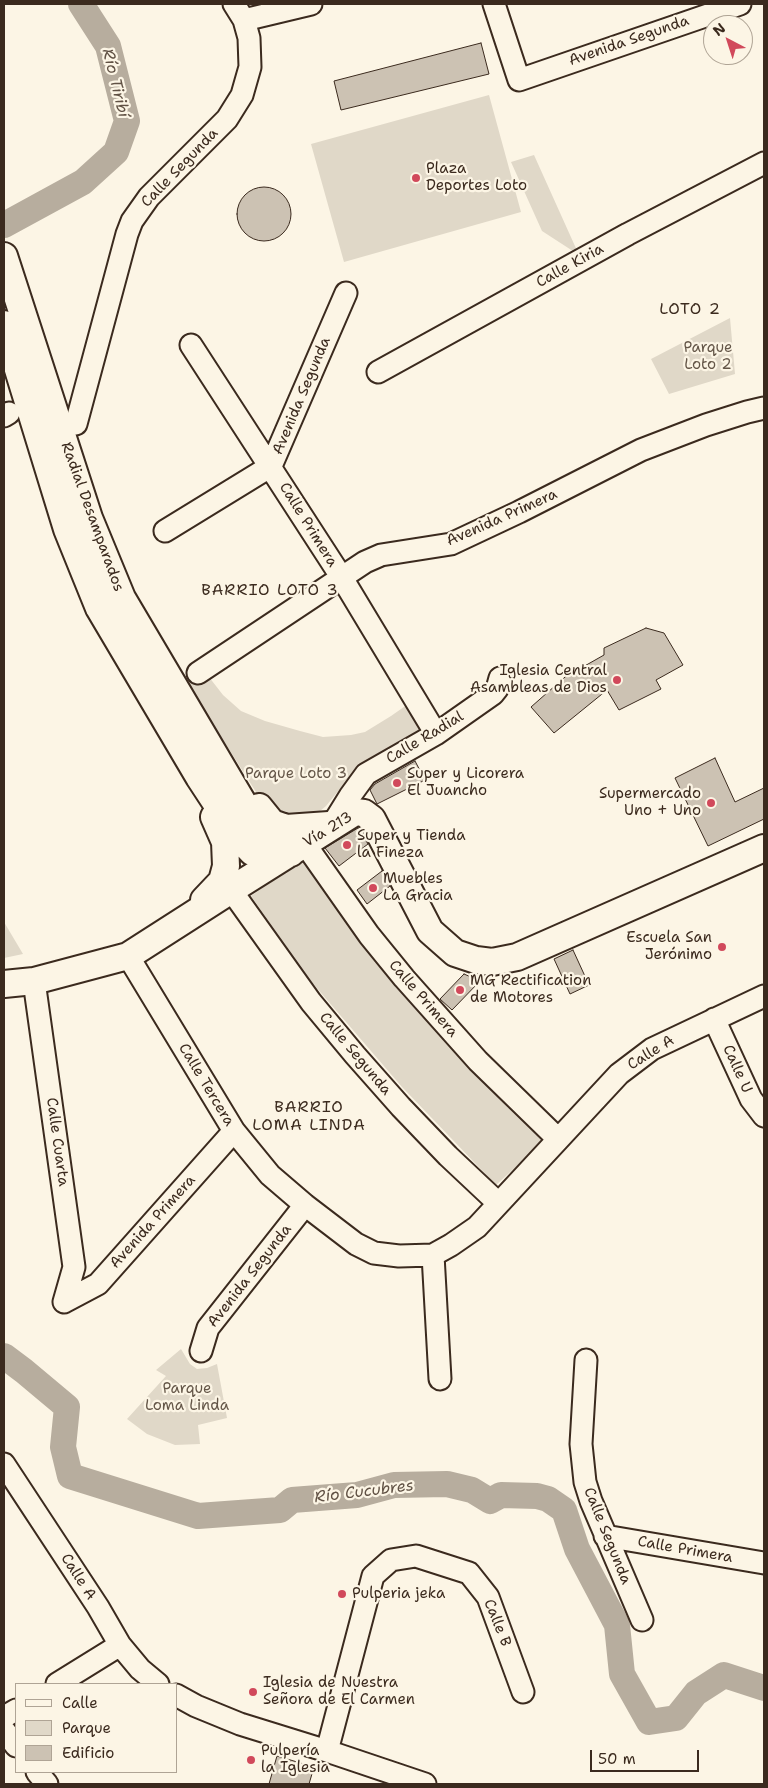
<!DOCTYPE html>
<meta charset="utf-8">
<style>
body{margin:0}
#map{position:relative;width:768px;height:1788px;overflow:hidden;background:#fcf5e5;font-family:"Shantell Sans",sans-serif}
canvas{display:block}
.frame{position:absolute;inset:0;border:5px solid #3b2a1e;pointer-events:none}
.legend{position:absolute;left:15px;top:1683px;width:162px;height:90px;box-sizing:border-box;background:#fcf5e5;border:1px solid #afa495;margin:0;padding:6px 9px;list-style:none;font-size:15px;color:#3b2a1e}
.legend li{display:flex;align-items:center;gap:10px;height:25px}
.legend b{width:25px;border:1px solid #afa495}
.north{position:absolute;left:703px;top:15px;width:50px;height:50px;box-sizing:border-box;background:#fcf5e5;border:1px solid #afa495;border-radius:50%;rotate:320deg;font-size:14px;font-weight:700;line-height:20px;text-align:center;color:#3b2a1e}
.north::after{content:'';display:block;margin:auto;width:18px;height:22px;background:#d1495b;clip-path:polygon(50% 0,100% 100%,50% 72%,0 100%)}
.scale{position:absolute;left:590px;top:1750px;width:109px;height:22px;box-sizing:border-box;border:2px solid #3b2a1e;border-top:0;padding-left:6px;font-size:15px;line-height:18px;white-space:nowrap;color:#3b2a1e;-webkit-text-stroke:4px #fcf5e5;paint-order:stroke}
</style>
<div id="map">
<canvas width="768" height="1788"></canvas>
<div class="frame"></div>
<ul class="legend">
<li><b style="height:6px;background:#fcf5e5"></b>Calle</li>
<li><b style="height:14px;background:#e0d8c8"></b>Parque</li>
<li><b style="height:14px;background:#ccc2b3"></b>Edificio</li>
</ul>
<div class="north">N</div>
<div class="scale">50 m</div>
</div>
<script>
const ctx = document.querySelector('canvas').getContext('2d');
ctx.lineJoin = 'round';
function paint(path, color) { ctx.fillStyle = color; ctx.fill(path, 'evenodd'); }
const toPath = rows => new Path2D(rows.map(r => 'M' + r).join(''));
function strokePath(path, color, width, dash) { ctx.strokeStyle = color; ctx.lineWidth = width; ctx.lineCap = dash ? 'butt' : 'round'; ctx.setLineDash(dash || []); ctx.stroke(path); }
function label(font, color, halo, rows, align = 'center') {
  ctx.font = font + ' "Shantell Sans",sans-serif'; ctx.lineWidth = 4.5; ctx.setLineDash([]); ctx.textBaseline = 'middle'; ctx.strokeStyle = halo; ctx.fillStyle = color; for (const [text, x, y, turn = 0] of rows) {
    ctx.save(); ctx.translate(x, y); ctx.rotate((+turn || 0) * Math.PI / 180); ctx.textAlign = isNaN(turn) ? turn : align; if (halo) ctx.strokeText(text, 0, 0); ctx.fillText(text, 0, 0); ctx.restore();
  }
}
const green = toPath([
 [489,95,521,212,344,262,311,144],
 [534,155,579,255,542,231,511,162],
 [730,318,735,374,669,394,651,359],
 [203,673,209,677,223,695,241,711,265,721,300,731,323,737,351,735,365,732,391,716,411,702,427,728,358,773,344,784,326,806,307,822,268,811,187,683],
 [305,858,369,946,506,1106,543,1142,496,1185,402,1087,309,979,251,896],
 [4,922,23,954,4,958],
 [181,1349,190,1364,197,1369,207,1368,217,1364,227,1418,198,1425,200,1444,175,1445,147,1434,127,1419,166,1376,156,1370]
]);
const river = toPath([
 [4,225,83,182,116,152,127,121,108,46,81,4],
 [4,1356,24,1371,67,1407,63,1447,70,1476,198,1516,280,1510,292,1500,357,1495,394,1485,447,1484,472,1490,490,1501,501,1495,537,1496,548,1499,564,1510,577,1549,617,1625,622,1674,649,1722,676,1718,696,1693,724,1675,764,1688]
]);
const building = toPath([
 [481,43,489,74,341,110,334,81,481,43],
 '237 214a27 27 0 1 1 54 0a27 27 0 1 1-54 0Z',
 [646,628,664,633,683,665,656,680,661,689,619,710,607,690,554,733,531,707,573,670,574,672,604,655,604,648,646,628],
 [715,758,735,802,764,788,764,819,708,846,675,778,715,758],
 [415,761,425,780,377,804,370,790,375,784,415,761],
 [358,828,368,844,339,866,325,848,358,828],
 [382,871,390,886,367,904,357,890,382,871],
 [573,950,589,985,570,994,554,959,573,950],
 [464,974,480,981,452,1010,440,999,464,974],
 [277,1756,314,1767,309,1784,269,1784,277,1756]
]);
const minor = toPath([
 [494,4,519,80,740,4],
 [244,20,311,4],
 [191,345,342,578,436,734],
 [378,372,628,234,764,163],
 [4,416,9,413],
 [76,424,127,234,132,221,149,197,227,119,242,95,250,67,249,38,244,20,234,4],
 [165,531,271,466,346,293],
 [198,673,365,562,381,555,451,544,519,512,641,450,706,425,747,412,764,408],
 [332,825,350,796,366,774,436,734,493,694,497,689,500,678],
 [305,844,369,935,404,978,478,1061,558,1139],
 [231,890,311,1002,355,1055,401,1107,448,1156,498,1203],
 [128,956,234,1131,270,1175,305,1205,356,1244,374,1253,399,1256,433,1255,451,1245,477,1227,619,1074,652,1049,764,996],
 [34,981,74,1267,64,1302],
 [714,1019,751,1099,764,1116],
 [433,1255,440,1379],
 [64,1302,98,1284,234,1131],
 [201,1351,208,1328,305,1205],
 [586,1360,581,1444,585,1482,591,1501,642,1620],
 [4,1464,98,1607,120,1645,140,1669,158,1684],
 [605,1536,764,1563],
 [57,1684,120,1645],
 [176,1695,196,1706,240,1724,327,1751,425,1784],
 [4,1717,16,1710],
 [4,1730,16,1746],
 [327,1751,373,1576,391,1560,416,1556,469,1573,488,1597,523,1692],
 [37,1772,47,1784]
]);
const major = toPath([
 [4,256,89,518,122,598,255,823,268,839,291,853],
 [4,324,67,529,99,608,199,777,239,838,252,852,273,863],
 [259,807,272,823,286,828,329,825],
 [204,900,222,881,226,866,225,842,214,817],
 [4,984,34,981,128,956,231,890,355,812,364,813,372,819,430,931,455,953,476,960,492,962,517,957,764,848]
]);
const markers = [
 [416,178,5,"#d1495b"],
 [617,680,5,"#d1495b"],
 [397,783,5,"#d1495b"],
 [711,803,5,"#d1495b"],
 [347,845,5,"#d1495b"],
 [373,888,5,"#d1495b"],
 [722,947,5,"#d1495b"],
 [460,990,5,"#d1495b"],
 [342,1594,5,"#d1495b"],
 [253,1692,5,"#d1495b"],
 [251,1760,5,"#d1495b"]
];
const streetNames = [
 ["Avenida Segunda",629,41,-19],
 ["Calle Segunda",180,168,-46],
 ["Calle Kiria",570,266,-29],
 ["Avenida Segunda",302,396,-67],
 ["Radial Desamparados",92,517,70],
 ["Avenida Primera",502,518,-24],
 ["Calle Primera",308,525,58],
 ["Calle Radial",425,738,-31],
 ["Vía 213",328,830,-31],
 ["Calle Primera",423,999,49],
 ["Calle A",651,1053,-32],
 ["Calle Segunda",355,1054,50],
 ["Calle U",737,1069,66],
 ["Calle Tercera",206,1085,59],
 ["Calle Cuarta",57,1142,82],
 ["Avenida Primera",153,1222,-48],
 ["Avenida Segunda",250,1276,-52],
 ["Calle Segunda",607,1536,68],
 ["Calle Primera",685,1550,10],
 ["Calle A",78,1577,57],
 ["Calle B",497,1623,68]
];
const poiNames = [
 ["Plaza",426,169],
 ["Deportes Loto",426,186],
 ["Iglesia Central",607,671,"right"],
 ["Asambleas de Dios",607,688,"right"],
 ["Super y Licorera",407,774],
 ["El Juancho",407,791],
 ["Supermercado",701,794,"right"],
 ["Uno + Uno",701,811,"right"],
 ["Super y Tienda",357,836],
 ["la Fineza",357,853],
 ["Muebles",383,879],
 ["La Gracia",383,896],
 ["Escuela San",712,938,"right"],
 ["Jerónimo",712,955,"right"],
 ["MG Rectification",470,981],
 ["de Motores",470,998],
 ["Pulperia jeka",352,1594],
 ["Iglesia de Nuestra",263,1683],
 ["Señora de El Carmen",263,1700],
 ["Pulpería",261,1751],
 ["la Iglesia",261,1768]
];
const parkNames = [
 ["Parque",708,348],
 ["Loto 2",708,365],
 ["Parque Loto 3",296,774],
 ["Parque",187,1389],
 ["Loma Linda",187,1406]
];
const waterNames = [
 ["Río Tiribí",115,83,76],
 ["Río Cucubres",364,1492,-7]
];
const neighbourhoodNames = [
 ["LOTO 2",690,310],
 ["BARRIO LOTO 3",270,591],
 ["BARRIO",309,1108],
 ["LOMA LINDA",309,1126]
];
paint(green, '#e0d8c8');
strokePath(river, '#b7ad9e', 26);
paint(building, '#ccc2b3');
strokePath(building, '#3b2a1e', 1);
strokePath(minor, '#3b2a1e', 25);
strokePath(major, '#3b2a1e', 30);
strokePath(minor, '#fcf5e5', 21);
strokePath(major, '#fcf5e5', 26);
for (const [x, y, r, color] of markers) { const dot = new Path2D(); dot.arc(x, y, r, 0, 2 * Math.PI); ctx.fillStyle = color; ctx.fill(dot); strokePath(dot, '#fcf5e5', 2); }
label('15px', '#3b2a1e', '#fcf5e5', streetNames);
label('15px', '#3b2a1e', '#fcf5e5', poiNames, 'left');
label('15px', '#645648', '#fcf5e5', parkNames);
label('italic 16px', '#605144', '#fcf5e5', waterNames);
ctx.letterSpacing = '1px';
label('16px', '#3b2a1e', '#fcf5e5', neighbourhoodNames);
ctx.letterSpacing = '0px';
</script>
